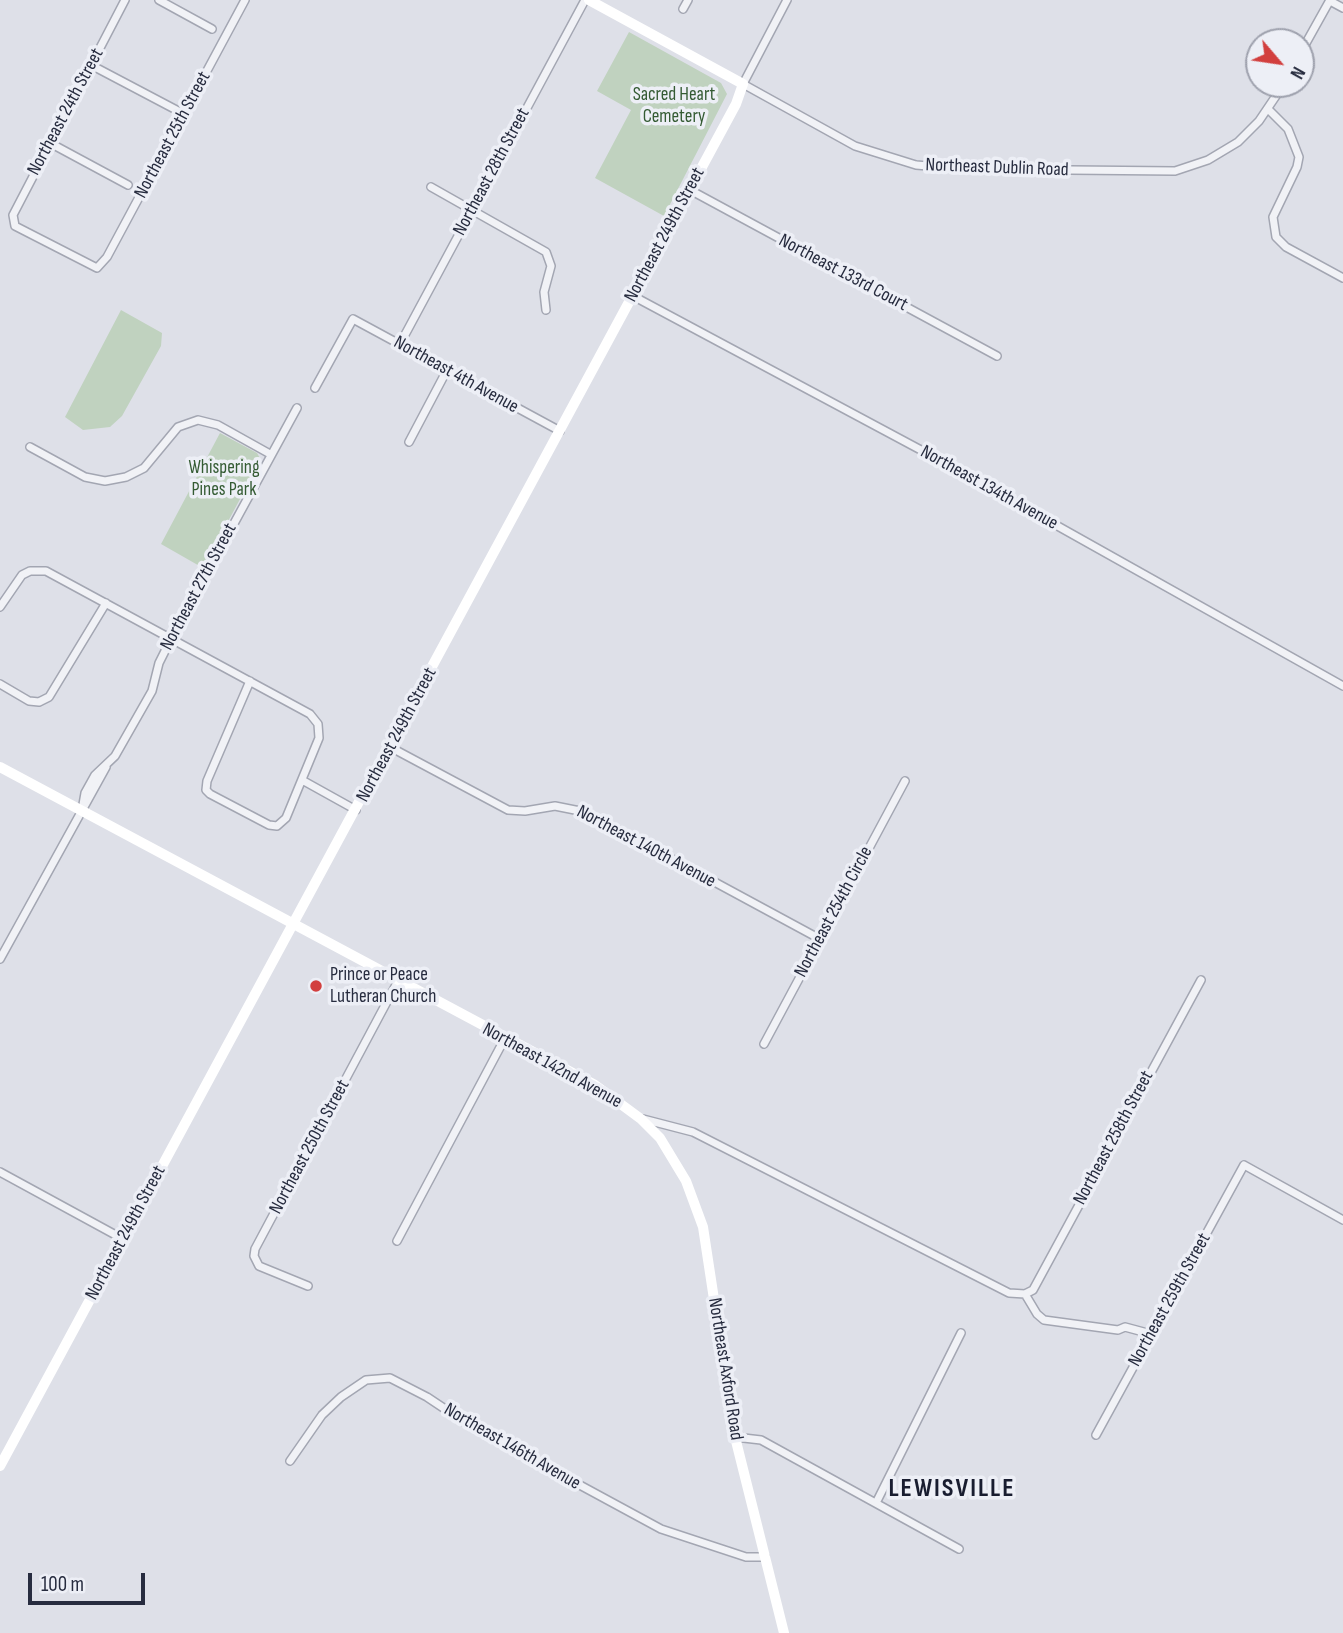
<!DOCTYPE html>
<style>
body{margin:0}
#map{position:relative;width:1343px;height:1633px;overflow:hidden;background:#dee0e8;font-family:"Sofia Sans Condensed",sans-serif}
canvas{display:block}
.north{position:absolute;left:1245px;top:28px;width:70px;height:70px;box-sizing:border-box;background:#edeff6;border:2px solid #9ea1ad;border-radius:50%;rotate:119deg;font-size:19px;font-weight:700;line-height:28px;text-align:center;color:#272c3f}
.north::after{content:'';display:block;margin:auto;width:24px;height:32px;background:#d23f3e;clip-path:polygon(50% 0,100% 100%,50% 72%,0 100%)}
.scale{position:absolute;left:28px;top:1573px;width:117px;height:32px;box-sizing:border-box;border:4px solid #272c3f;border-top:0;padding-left:9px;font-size:21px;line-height:24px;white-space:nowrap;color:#272c3f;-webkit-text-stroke:5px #edeff6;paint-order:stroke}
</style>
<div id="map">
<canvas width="1343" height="1633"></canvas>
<div class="north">N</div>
<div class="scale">100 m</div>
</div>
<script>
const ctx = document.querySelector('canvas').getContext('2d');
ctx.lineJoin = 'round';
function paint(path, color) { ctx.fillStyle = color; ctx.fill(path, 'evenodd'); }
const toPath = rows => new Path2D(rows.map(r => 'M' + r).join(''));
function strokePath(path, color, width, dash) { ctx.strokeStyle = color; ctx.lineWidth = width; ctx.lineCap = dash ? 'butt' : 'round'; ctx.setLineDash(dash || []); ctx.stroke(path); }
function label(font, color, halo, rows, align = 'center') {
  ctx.font = font + ' "Sofia Sans Condensed",sans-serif'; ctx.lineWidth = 7; ctx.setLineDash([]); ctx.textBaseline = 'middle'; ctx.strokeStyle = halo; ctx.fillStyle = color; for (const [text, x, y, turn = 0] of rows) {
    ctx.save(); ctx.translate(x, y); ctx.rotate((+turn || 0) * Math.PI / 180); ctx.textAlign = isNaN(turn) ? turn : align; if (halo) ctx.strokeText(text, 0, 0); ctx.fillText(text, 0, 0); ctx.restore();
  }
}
const green = toPath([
 [629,32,721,83,727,94,664,216,595,178,631,110,597,91],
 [121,310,162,333,161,346,122,416,110,427,83,430,65,417],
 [220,433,257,453,261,460,203,568,161,544]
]);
const street = toPath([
 [125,0,13,215,15,226,97,268,107,257,245,0],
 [159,0,212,29],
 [787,0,743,84,855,146,916,165,965,169,1175,171,1208,160,1238,142,1259,121,1284,84],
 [1330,1,1343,8],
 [683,9,688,0],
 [1301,52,1330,0],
 [91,65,184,114],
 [1268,109,1288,129,1299,157,1297,167,1273,217,1276,237,1286,247,1343,278],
 [50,143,128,185],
 [431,187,546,252,551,266,544,292,546,310],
 [690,190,997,356],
 [633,296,947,464,1343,686],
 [400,344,585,0],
 [315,388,353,319,560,431],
 [409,442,447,370],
 [30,447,85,477,105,481,126,477,144,468,178,427,198,420,218,425,270,454],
 [0,607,22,575,30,571,46,571,310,714,318,724,319,738,286,818,277,826,269,825,210,794,206,790,207,781,250,681],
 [0,684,29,701,39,702,49,697,106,603],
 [390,747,508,810,525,811,555,806,585,812,820,939],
 [302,780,356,810],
 [82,810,85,793,95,775,115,756,152,691,159,663,171,639,297,408],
 [0,959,106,767],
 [764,1044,905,781],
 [643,1119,693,1132,1009,1293,1025,1294],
 [0,1172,123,1239],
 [397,1241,505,1038],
 [308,1286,259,1266,254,1256,255,1249,398,981],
 [1025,1294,1033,1290,1201,980],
 [1025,1294,1037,1314,1044,1320,1118,1330,1125,1327,1151,1334],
 [1096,1435,1244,1165,1343,1220],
 [735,1437,761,1440,959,1549],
 [290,1461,322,1415,341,1397,366,1380,390,1378,427,1397,469,1425,661,1529,746,1557,765,1557],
 [876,1503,961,1333]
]);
const secondary = toPath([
 [0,767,595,1085,641,1119,660,1138,686,1181,703,1227,735,1437,784,1633],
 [0,1466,736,104,743,84,589,0]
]);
const markers = [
 [316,986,7,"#d23f3e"]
];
const parkNames = [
 ["Sacred Heart",674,95],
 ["Cemetery",674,117],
 ["Whispering",224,468],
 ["Pines Park",224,490]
];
const streetNames = [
 ["Northeast 24th Street",66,112,-62],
 ["Northeast 25th Street",173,135,-62],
 ["Northeast Dublin Road",997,168,2],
 ["Northeast 28th Street",492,172,-62],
 ["Northeast 249th Street",665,235,-62],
 ["Northeast 133rd Court",843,273,28],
 ["Northeast 4th Avenue",456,375,29],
 ["Northeast 134th Avenue",989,488,29],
 ["Northeast 27th Street",199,587,-62],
 ["Northeast 249th Street",397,735,-62],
 ["Northeast 140th Avenue",646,847,28],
 ["Northeast 254th Circle",834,912,-62],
 ["Northeast 142nd Avenue",552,1066,29],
 ["Northeast 258th Street",1114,1138,-62],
 ["Northeast 250th Street",310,1147,-62],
 ["Northeast 249th Street",126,1233,-62],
 ["Northeast 259th Street",1170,1300,-61],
 ["Northeast Axford Road",725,1369,81],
 ["Northeast 146th Avenue",512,1447,30]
];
const poiNames = [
 ["Prince or Peace",330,975],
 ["Lutheran Church",330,997]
];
const districtNames = [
 ["LEWISVILLE",952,1489]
];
paint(green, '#c0d2bf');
strokePath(street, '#a3a6b2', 10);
strokePath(street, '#f1f2f6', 7);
strokePath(secondary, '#fff', 10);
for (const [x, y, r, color] of markers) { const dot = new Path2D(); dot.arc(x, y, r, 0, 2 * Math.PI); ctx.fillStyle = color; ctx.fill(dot); strokePath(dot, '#edeff6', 2.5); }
label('19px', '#345b33', '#edeff6', parkNames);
label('19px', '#272c3f', '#edeff6', streetNames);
label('19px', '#272c3f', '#edeff6', poiNames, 'left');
ctx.letterSpacing = '2px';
label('bold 26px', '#191d30', '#edeff6', districtNames);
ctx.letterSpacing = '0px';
</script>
